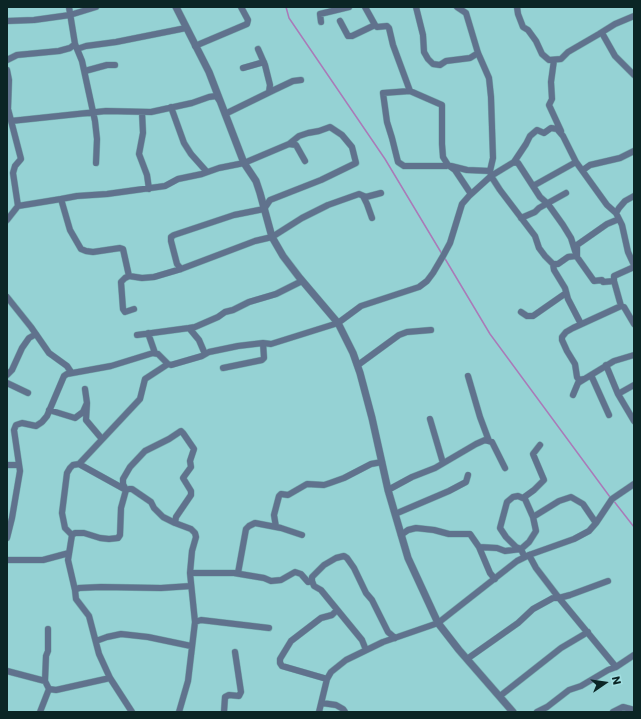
<!DOCTYPE html>
<style>
body{margin:0}
#map{position:relative;width:641px;height:719px;overflow:hidden;background:#95d2d4;font-family:Poppins,sans-serif}
canvas{display:block}
.frame{position:absolute;inset:0;border:8px solid #0b2525;pointer-events:none}
.north{position:absolute;left:585px;top:663px;width:40px;height:40px;-webkit-text-stroke:3px #a2dfe1;paint-order:stroke;rotate:77deg;font-size:11px;font-weight:700;line-height:16px;text-align:center;color:#0b2525}
.north::after{content:'';display:block;margin:auto;width:14px;height:18px;background:#0b2525;clip-path:polygon(50% 0,100% 100%,50% 72%,0 100%)}
</style>
<div id="map">
<canvas width="641" height="719"></canvas>
<div class="frame"></div>
<div class="north">N</div>
</div>
<script>
const ctx = document.querySelector('canvas').getContext('2d');
ctx.lineJoin = 'round';
const toPath = rows => new Path2D(rows.map(r => 'M' + r).join(''));
function strokePath(path, color, width, dash) { ctx.strokeStyle = color; ctx.lineWidth = width; ctx.lineCap = dash ? 'butt' : 'round'; ctx.setLineDash(dash || []); ctx.stroke(path); }
const stream = toPath([
 [286,7,289,18,385,159,442,254],
 [444,257,490,334,610,497],
 [613,500,634,527]
]);
const minor = toPath([
 [69,7,75,44,82,61,95,121,97,139,96,163],
 [365,7,375,25],
 [416,7,423,35,424,52,428,59,433,64,440,65,446,61,470,58,478,53],
 [457,7,466,13,478,53,489,78,491,97,493,158,490,171,491,176,500,190,535,236,539,248,545,256,553,264,558,264,568,257,575,256,577,257,594,281,602,280,603,282,614,281],
 [517,7,518,14,523,27,528,30,536,41,542,54,549,60,561,59,568,52,599,34,615,24,634,16],
 [7,21,34,20,70,15,96,7],
 [340,21,348,36,352,36,375,25,377,27,387,26,389,28,393,45,410,91],
 [321,22,320,14,349,7],
 [602,33,615,56,634,75],
 [195,46,247,24,248,20,241,7],
 [77,49,86,46,116,42,186,28],
 [258,49,265,65,270,85,269,92],
 [7,60,17,55,59,51,70,48,75,44],
 [554,60,551,82,552,99,549,105,561,131],
 [243,68,264,62],
 [7,70,9,80,8,109,21,159,15,166,13,173,18,206],
 [85,71,107,65,115,65],
 [171,107,184,143,191,154,207,172],
 [142,112,143,133,139,154,147,175,149,189],
 [225,114,274,90,293,81,301,80],
 [11,121,106,111,151,112,192,103,209,97,216,96,219,100],
 [514,162,526,144,530,136,537,130,544,133,551,128,557,129,563,136,576,162,607,205,616,213,622,225,628,252,634,265],
 [448,165,446,166,404,166,398,162,392,138,387,122,383,93,410,91,442,105,442,144,443,157,448,165,455,170,471,194],
 [451,166,467,170,490,171],
 [583,170,590,165,620,158,634,151],
 [533,186,576,162],
 [363,196,367,204,372,218],
 [616,213,619,208,625,201,634,196],
 [521,218,535,212,539,208,566,193],
 [7,220,18,206,61,199],
 [553,264,554,270,565,288,568,299,581,324],
 [634,267,614,276,614,281,621,306,624,307,634,324],
 [181,269,177,264,171,241,171,237,174,235,234,215,264,209,270,200,321,180,356,163,352,147,342,135,330,127,319,131,308,133,299,136,289,144],
 [129,276,123,249,120,248,93,252,86,251,81,249,70,230,61,199,77,196,107,194,165,186,178,179,202,174,219,168,244,163,289,144,296,145,305,161],
 [7,297,31,327,49,353,67,366,71,372],
 [134,309,125,312,123,309,121,282,125,278,129,276,142,278,154,277,181,269,255,241,272,237,302,218,328,205,359,194,366,197,381,193],
 [521,312,527,316,533,316,566,293],
 [148,333,155,353],
 [137,335,189,328],
 [205,354,199,340,189,328,195,327,218,317,225,312,233,310,249,302,276,294,302,281],
 [358,365,399,335,407,332,431,330],
 [606,365,618,394,634,421],
 [223,368,262,360,264,358,263,343],
 [7,375,12,370,22,348,29,338,36,334],
 [591,375,609,415],
 [468,376,480,417,489,441],
 [584,379,579,380,577,377,575,364,567,351,562,340,562,337,566,332,573,328,621,306],
 [7,383,28,393],
 [85,389,87,403],
 [618,394,634,385],
 [573,395,578,383,591,375,614,361,634,355],
 [49,410,75,418,83,412,87,403,86,420,102,439],
 [430,419,443,463],
 [79,464,140,399,145,379,168,364,171,365,202,356,209,352,238,346,263,343,271,344,338,323,361,306,419,287,427,281,433,273,443,256,450,243,462,204,469,196,491,176,514,162,518,163,540,197,548,204,563,225,571,238,577,257,577,245,607,224,619,219],
 [7,465,19,465],
 [388,490,412,477,435,468,476,444,485,440,492,442,505,468],
 [523,498,534,490,544,480,533,454,540,445],
 [395,514,449,491,466,482,468,475],
 [533,517,559,501,571,497,583,504,596,523],
 [276,527,274,515,279,496,281,494,288,495,307,484,324,485,330,483,344,478,371,464,382,462],
 [72,535,75,533,84,533,100,538,109,539,118,538,120,535,121,508,126,490,129,489,132,489,151,502,154,508,163,517,175,523,191,529,195,533,196,537,192,551,190,573,195,622,188,681,179,712],
 [72,535,65,528,62,513,67,473,70,468,73,465,79,464,126,490,123,484,123,479,130,467,145,451,169,439,181,431,183,433,194,449,190,461,191,467,183,478,191,491,191,495,176,517,175,523],
 [72,535,68,560,75,590,76,599,89,616,99,654,110,678,132,712],
 [401,535,408,530,416,528,434,530,449,534,470,534,479,547],
 [7,538,12,518,20,471,14,430,16,425,22,423,36,426,42,422,47,416,64,376,67,374,111,366,153,353,158,354,168,364],
 [529,555,536,568,559,598,616,667],
 [7,560,43,560,69,553],
 [190,573,234,573,264,578,271,581,281,580,295,572,301,574,308,582,312,581],
 [238,573,246,529,249,526,255,523,281,528,302,535],
 [495,579,490,573,479,547,497,548,505,551,521,549,529,542,536,531,533,517,525,499,518,496,513,497,507,502,500,528,506,537,516,547,521,549,524,556],
 [75,590,79,588,101,587,161,588,191,586],
 [195,622,201,620,269,628],
 [96,641,107,637,121,634,148,637,191,646],
 [366,650,362,640,321,590,314,586,312,581,312,577,324,565,336,558,344,556,347,558,354,568,366,593,372,600,388,632,395,638],
 [467,659,518,623,533,609,553,598,559,598,570,595,608,581],
 [7,671,45,681],
 [327,679,282,666,280,663,280,659,291,641,321,618,332,615,337,610],
 [49,689,56,690,110,678],
 [500,696,561,648,588,632],
 [322,703,336,705,343,709,345,712],
 [40,712,49,689,45,681,46,656,48,651,48,629],
 [224,712,225,697,229,695,239,696,241,692,235,652],
 [319,712,327,679,331,672,346,660,383,642,438,623,517,561,529,555,574,539,589,531,596,523,612,499,634,484],
 [537,712,547,707,569,690,581,686,608,670,616,667,634,655],
 [613,712,623,707,634,710]
]);
const tertiary = toPath([
 [176,7,209,72,244,163,256,181,260,193,272,237,283,256,299,277,338,323,353,353,360,373,372,418,388,490,408,558,438,623,459,650,513,712]
]);
strokePath(stream, '#aa7ab8', 1.5);
strokePath(minor, '#79afb1', 7);
strokePath(tertiary, '#79afb1', 8);
strokePath(minor, '#60728d', 6);
strokePath(tertiary, '#60728d', 7);
</script>
